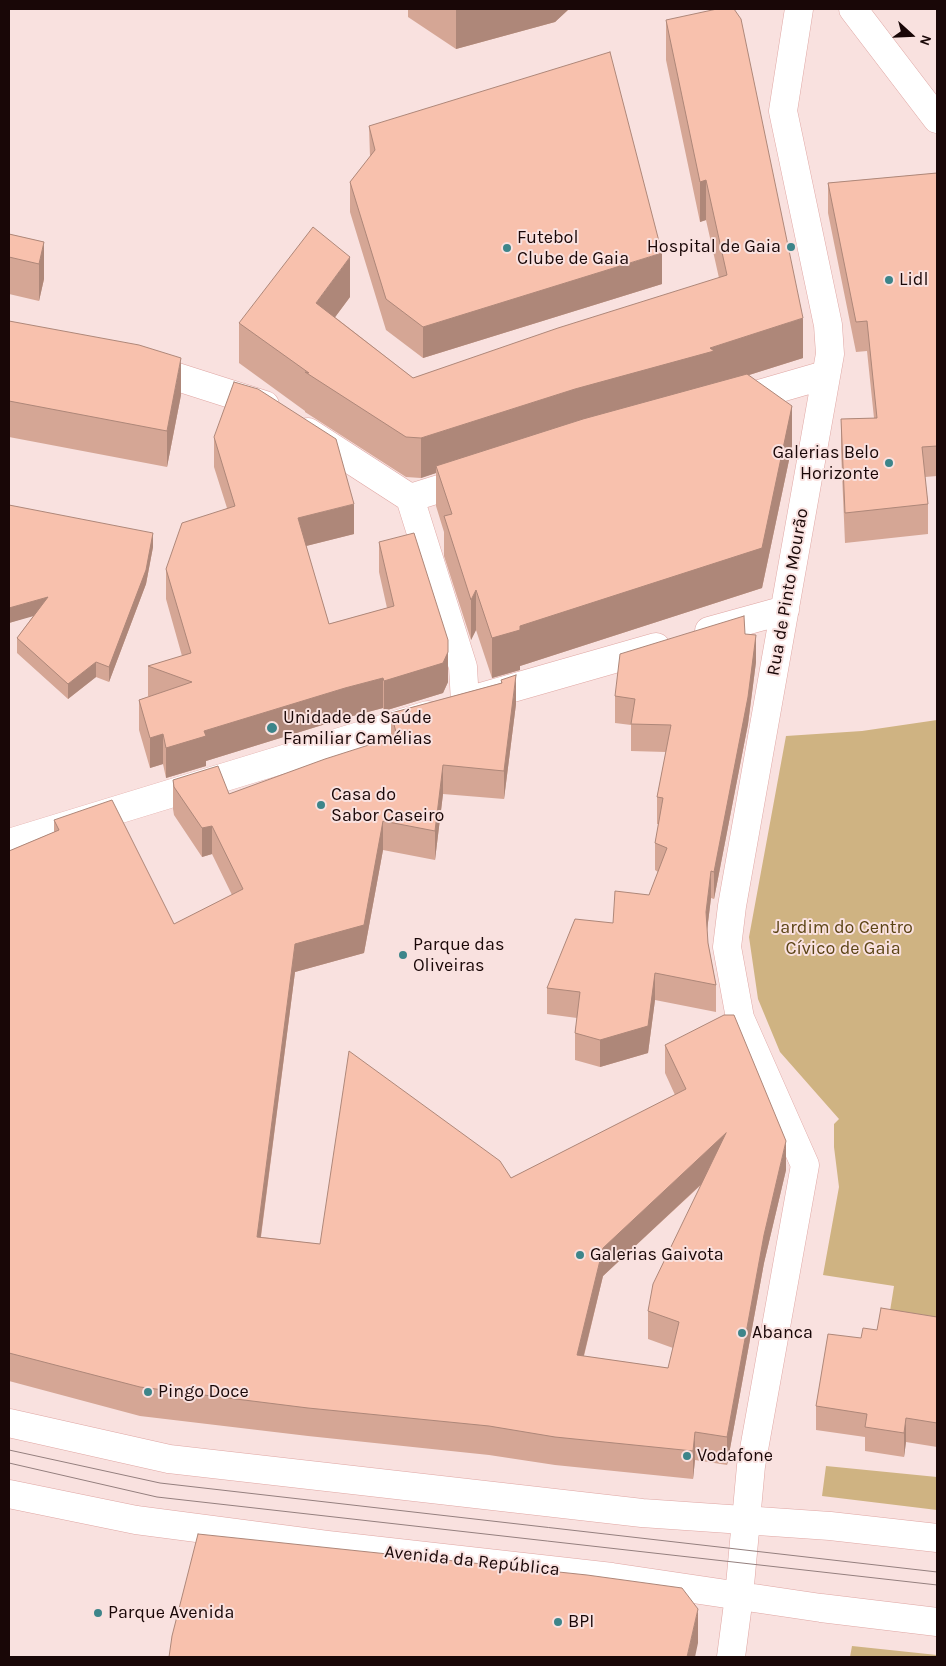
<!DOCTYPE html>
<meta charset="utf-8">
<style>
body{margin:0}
#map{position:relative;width:946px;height:1666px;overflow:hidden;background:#f9e1df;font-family:Karla,sans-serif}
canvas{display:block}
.frame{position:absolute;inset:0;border:10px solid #190707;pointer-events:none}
.north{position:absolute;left:886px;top:10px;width:50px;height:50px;-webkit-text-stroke:4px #f9e1df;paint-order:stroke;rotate:110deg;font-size:14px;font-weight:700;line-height:20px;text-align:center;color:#190707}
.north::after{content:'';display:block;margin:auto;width:18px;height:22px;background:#190707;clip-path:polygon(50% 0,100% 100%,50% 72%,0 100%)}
</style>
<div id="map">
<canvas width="946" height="1666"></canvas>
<div class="frame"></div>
<div class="north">N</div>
</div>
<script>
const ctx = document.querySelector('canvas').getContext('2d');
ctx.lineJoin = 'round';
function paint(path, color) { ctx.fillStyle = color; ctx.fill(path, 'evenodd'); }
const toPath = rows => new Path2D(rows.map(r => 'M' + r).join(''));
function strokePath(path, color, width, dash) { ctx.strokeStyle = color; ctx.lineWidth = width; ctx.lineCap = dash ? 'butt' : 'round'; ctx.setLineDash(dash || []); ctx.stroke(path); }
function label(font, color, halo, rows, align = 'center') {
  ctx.font = font + ' Karla,sans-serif'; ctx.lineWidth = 4; ctx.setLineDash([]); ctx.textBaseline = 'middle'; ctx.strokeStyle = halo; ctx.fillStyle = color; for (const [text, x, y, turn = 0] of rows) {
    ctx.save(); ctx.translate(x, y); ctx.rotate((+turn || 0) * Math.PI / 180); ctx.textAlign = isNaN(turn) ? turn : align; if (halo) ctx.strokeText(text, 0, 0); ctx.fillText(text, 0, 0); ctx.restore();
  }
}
const green = toPath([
 [937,720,937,1319,890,1311,894,1286,823,1275,839,1187,834,1147,834,1124,839,1119,780,1052,758,999,749,937,786,736,862,731],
 [826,1466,937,1477,937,1510,822,1496],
 [852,1646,937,1655,937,1657,850,1657]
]);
const street = toPath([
 [146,367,265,405],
 [735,401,825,375],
 [308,432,410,498,463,667,465,702],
 [410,498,471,479],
 [709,631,785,610],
 [481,697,656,647],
 [9,843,428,715],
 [746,1520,751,1466,805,1165,740,1018,727,947,732,906,830,354,828,325,783,111,799,9],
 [731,1657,739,1596]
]);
const secondary = toPath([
 [853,9,937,119],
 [9,1423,169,1459,642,1513,830,1526,937,1538],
 [9,1494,136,1520,327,1545,612,1577,821,1608,937,1622],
 [739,1596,746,1520]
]);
const tram = toPath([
 [9,1450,160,1483,937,1572],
 [9,1463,157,1497,937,1585]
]);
const wall = toPath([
 [408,9,569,9,555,22,456,49,408,17],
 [666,20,803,358,749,375,792,446,762,588,520,666,520,670,492,678,476,630,471,640,444,556,444,532,436,506,436,473,421,478,406,477,305,412,305,411,239,363,239,323,350,297,335,317,413,378,719,278,706,220,700,222,666,60],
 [369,126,662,284,423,358,386,330,350,212,350,182,370,157],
 [937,173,937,476,925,477,928,504,928,534,845,543,841,450,841,419,874,418,867,351,856,352,828,213,828,183],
 [9,234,44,242,44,279,39,301,9,294],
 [9,321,181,395,167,467,9,437],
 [214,437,354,534,306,546,329,624,387,608,379,572,379,542,448,682,443,693,384,711,383,708,345,718,206,761,206,766,166,778,163,764,150,768,139,730,139,700,150,696,148,696,148,666,182,656,166,599,166,569,227,508,214,467],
 [9,505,153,547,146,584,109,682,96,677,68,699,17,653,17,638,34,615,9,623],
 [745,634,756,662,748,724,714,899,711,898,707,930,708,943,716,985,716,1012,655,1000,648,1053,600,1067,575,1060,575,1033,577,1018,547,1014,547,988,613,923,649,895,658,872,655,870,655,843,659,824,657,824,657,797,666,752,631,751,631,725,615,723,615,696],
 [501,680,516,704,504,799,443,794,435,860,383,850,364,953,295,972,261,1237,320,1244,511,1178,675,1095,665,1073,665,1045,786,1170,764,1263,727,1465,695,1460,693,1479,555,1465,489,1455,308,1436,140,1416,9,1381,9,851,54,832,54,820,174,924,232,895,212,854,202,857,174,815,173,809,173,780,229,794,391,738,391,713,501,683],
 [701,1185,648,1311,648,1339,673,1348,668,1368,584,1356,603,1276],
 [937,1317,937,1447,906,1442,904,1457,865,1451,865,1437,816,1430,816,1406,861,1338,877,1330]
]);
const shadedWall = toPath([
 [456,9,569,9,555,22,456,49],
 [706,180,706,220,700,222,700,182],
 [44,242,44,279,39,301,39,264],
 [662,253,662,284,423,358,423,327],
 [350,257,350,297,316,343,316,303],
 [803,318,803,358,714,386,436,466,436,473,421,478,421,438,575,389,710,348],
 [181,358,181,395,167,467,167,431],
 [792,406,792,446,762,588,520,666,520,670,492,678,492,638,520,626],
 [354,504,354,534,298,548,298,518],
 [153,533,153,547,146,584,109,682,109,667],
 [476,590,476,630,471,640,471,600],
 [48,597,48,612,9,623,9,608],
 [756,635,756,662,748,724,714,899,714,872],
 [448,652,448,682,443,693,384,711,384,681],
 [96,662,96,677,68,699,68,684],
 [516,675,516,704,504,799,504,771],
 [383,678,383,708,345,718,206,761,206,766,166,778,166,748,204,731,345,688],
 [163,734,163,764,150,768,150,738],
 [443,765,443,794,435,860,435,831],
 [383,821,383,850,364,953,295,972,257,1265,257,1237,295,944],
 [212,826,212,854,202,857,202,828],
 [711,871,711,898,706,939,706,912],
 [655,973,655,1000,648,1053,600,1067,600,1040],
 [726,1133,726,1161,603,1276,577,1383,577,1355,603,1248],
 [786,1141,786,1170,764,1263,727,1465,727,1437,764,1235],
 [906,1418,906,1442,904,1457,904,1433],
 [695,1432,695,1460,693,1479,693,1451],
 [698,1609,698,1643,695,1657,687,1657]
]);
const building = toPath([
 [717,9,734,9,741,19,803,318,710,348,714,351,575,389,421,438,406,437,305,372,309,373,239,323,313,227,350,257,316,303,413,378,558,328,727,275,706,180,700,182,666,20,717,9],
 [610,52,662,253,423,327,386,299,350,182,375,150,369,126,610,52],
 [937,173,937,446,922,447,928,504,845,513,841,419,877,418,867,321,856,322,828,183,937,173],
 [9,234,44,242,39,264,9,257,9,234],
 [9,321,139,345,181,358,167,431,9,401,9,321],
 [747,374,792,406,762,548,520,626,520,630,492,638,476,590,471,600,444,516,452,514,436,466,583,419,747,374],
 [234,382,258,389,336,439,354,504,298,518,329,624,394,606,379,542,414,533,448,640,448,652,443,663,384,681,383,678,345,688,204,731,206,736,166,748,163,734,150,738,139,700,192,682,148,666,191,653,166,569,182,523,235,506,214,437,234,382],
 [9,505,153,533,146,570,109,667,96,662,68,684,17,638,48,597,9,608,9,505],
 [744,616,745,634,756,635,748,697,714,872,711,871,706,912,708,943,716,985,655,973,648,1026,600,1040,575,1033,580,992,547,988,575,919,613,923,615,891,649,895,667,848,655,843,663,798,657,797,671,725,631,724,635,699,615,696,620,654,744,616],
 [516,675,504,771,443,765,435,831,383,821,364,925,295,944,257,1237,320,1244,349,1051,500,1161,511,1178,686,1089,665,1045,724,1015,734,1015,786,1141,764,1235,727,1437,695,1432,693,1451,555,1437,489,1426,308,1408,140,1387,9,1353,9,851,59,830,54,820,112,800,174,924,243,889,212,826,202,828,174,787,173,780,218,766,229,794,325,759,397,736,391,713,502,683,501,680,516,675],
 [726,1133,653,1284,648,1311,679,1322,668,1368,577,1355,603,1248,726,1133],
 [881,1308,937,1317,937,1423,906,1418,904,1433,865,1427,867,1414,816,1406,828,1334,861,1338,863,1328,877,1330,881,1308],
 [198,1534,587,1575,682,1588,698,1609,687,1657,169,1657,172,1636,198,1534]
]);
const markers = [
 [791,247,5,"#3d858a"],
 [507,248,5,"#3d858a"],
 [889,280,5,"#3d858a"],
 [889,463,5,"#3d858a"],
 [272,728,6,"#3d858a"],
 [321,805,5,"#3d858a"],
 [403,955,5,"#3d858a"],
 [580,1255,5,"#3d858a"],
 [742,1333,5,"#3d858a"],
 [148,1392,5,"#3d858a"],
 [687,1456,5,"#3d858a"],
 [98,1613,5,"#3d858a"],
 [558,1622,5,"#3d858a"]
];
const poiNames = [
 ["Futebol",517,238],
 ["Clube de Gaia",517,259],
 ["Hospital de Gaia",781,247,"right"],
 ["Lidl",899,280],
 ["Galerias Belo",879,453,"right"],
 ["Horizonte",879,474,"right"],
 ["Unidade de Saúde",283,718],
 ["Familiar Camélias",283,739],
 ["Casa do",331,795],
 ["Sabor Caseiro",331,816],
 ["Parque das",413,945],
 ["Oliveiras",413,966],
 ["Galerias Gaivota",590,1255],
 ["Abanca",752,1333],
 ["Pingo Doce",158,1392],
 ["Vodafone",697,1456],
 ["Parque Avenida",108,1613],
 ["BPI",568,1622]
];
const streetNames = [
 ["Rua de Pinto Mourão",788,592,-80],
 ["Avenida da República",472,1561,6]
];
const parkNames = [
 ["Jardim do Centro",843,928],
 ["Cívico de Gaia",843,949]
];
paint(green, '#cfb382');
strokePath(street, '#dfa6a3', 29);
strokePath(secondary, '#dfa6a3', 29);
strokePath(street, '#fff', 28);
strokePath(secondary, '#fff', 28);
strokePath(tram, '#947f7e', 1);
paint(wall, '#d5a695');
paint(shadedWall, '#ae8779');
paint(building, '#f8c1ad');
strokePath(building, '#ae8779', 1);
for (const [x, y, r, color] of markers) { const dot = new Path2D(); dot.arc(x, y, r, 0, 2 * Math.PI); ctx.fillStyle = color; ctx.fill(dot); strokePath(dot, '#f9e1df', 2); }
label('18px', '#190707', '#f9e1df', poiNames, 'left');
label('18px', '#190707', '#f9e1df', streetNames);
label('18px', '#5b4415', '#f9e1df', parkNames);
</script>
